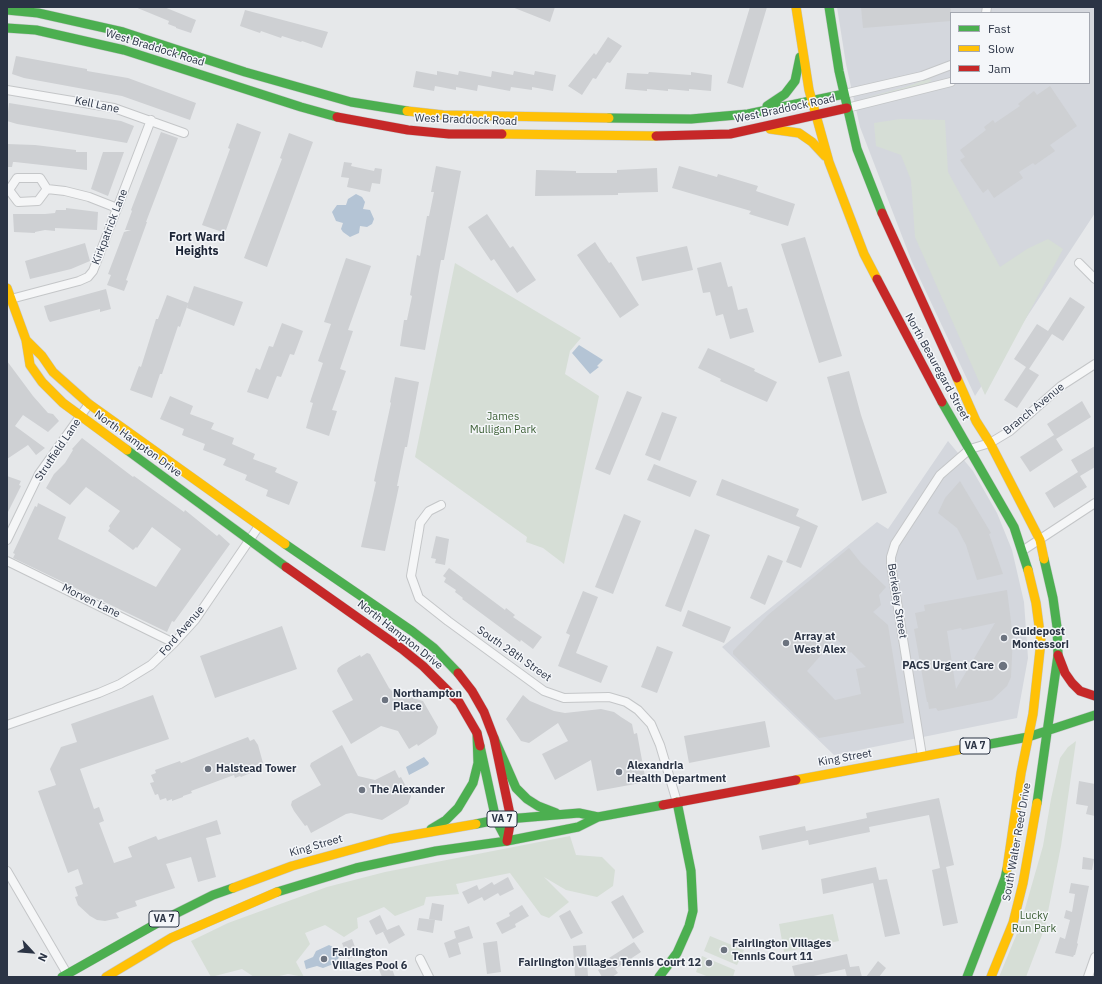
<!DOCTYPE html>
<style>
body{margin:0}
#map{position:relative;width:1102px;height:984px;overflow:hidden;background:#e6e8ea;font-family:"IBM Plex Sans",sans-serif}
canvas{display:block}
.frame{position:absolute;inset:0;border:8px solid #2b3445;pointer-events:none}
.legend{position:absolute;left:950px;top:12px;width:140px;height:72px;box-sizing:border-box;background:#f4f6f9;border:1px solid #a4a8b1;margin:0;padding:5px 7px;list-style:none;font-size:12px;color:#2b3445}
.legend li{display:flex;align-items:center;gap:8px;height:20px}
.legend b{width:20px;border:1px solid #a4a8b1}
.north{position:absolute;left:12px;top:932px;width:40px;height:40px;-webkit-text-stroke:3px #f4f6f9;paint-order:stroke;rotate:116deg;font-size:11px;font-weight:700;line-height:16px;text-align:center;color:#2b3445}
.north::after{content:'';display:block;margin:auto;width:14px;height:18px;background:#2b3445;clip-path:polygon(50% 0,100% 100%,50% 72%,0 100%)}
</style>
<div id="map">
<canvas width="1102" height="984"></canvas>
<div class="frame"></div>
<ul class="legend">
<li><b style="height:5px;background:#4caf50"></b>Fast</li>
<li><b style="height:5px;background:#ffc107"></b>Slow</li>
<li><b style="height:5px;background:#c62828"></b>Jam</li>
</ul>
<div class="north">N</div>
</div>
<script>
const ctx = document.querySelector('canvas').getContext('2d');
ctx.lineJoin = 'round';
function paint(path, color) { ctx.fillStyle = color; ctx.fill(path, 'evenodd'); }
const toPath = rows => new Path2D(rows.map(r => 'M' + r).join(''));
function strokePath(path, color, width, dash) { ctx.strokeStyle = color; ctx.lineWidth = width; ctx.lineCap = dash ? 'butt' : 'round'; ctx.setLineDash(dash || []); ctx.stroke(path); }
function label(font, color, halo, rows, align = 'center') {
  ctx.font = font + ' "IBM Plex Sans",sans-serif'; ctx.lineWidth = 3; ctx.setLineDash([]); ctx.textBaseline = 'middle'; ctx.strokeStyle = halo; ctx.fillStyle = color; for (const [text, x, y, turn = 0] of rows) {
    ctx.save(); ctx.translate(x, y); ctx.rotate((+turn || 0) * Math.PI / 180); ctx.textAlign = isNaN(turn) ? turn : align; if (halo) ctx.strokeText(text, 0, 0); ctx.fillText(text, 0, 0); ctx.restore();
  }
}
const built = toPath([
 [837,7,1095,7,1095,213,975,396,912,262,860,127,846,64],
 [951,13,1089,13,1089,83,951,83],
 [948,441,973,471,997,513,1012,550,1024,602,1028,658,1017,718,834,755,722,647,877,522,888,529]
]);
const green = toPath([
 [927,79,932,80,927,84,860,99,906,87],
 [900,119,945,120,948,172,1000,267,1027,249,1048,239,1063,249,985,395,915,237,911,180,901,155,876,146,874,123],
 [455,263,581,338,570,351,565,374,599,396,564,564,543,548,526,542,527,537,415,457],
 [1076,741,1061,846,1045,927,1026,977,999,977,1020,926,1043,846,1051,799,1060,758,1068,747],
 [570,836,576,855,602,857,615,870,613,886,597,897,566,890,544,877,569,902,549,918,541,915,510,873,456,884,459,894,426,897,424,905,395,916,384,907,357,918,358,928,344,937,325,925,305,933,310,944,296,962,304,977,288,974,275,977,254,977,242,969,211,977,191,941,228,923,327,887,385,872],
 [833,914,839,941,784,952,779,924],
 [710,936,744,950,737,965,704,951],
 [702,956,735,970,733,977,709,977,696,972]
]);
const water = toPath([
 [356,194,362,197,365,202,363,209,370,210,374,219,372,224,367,227,360,226,359,233,350,237,343,232,341,229,343,223,336,221,332,212,337,205,346,205,348,199],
 [579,345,603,360,597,366,599,367,590,374,572,353],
 [424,757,429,763,428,765,409,775,406,767],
 [329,945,335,948,339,957,336,963,323,968,317,966,306,969,304,961,313,957,316,951]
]);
const building = toPath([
 [135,7,164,7,196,20,191,33,176,28,176,27,168,24,169,21],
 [512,7,555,7,550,22],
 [750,7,767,7,743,88,727,83],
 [861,7,949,7,951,9,951,21,863,28],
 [245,10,328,32,322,48,302,41,301,42,282,36,281,38,261,31,260,33,240,26],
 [608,37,622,46,610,63,607,62,596,79,593,78,582,95,568,86,594,53,596,55],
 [16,56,87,69,87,71,128,78,196,103,190,120,122,96,24,78,12,74],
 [416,71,437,75,437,71,458,75,459,71,491,77,492,71,513,75,514,71,534,75,535,71,556,75,553,91,532,87,532,90,511,87,510,91,478,85,477,91,456,87,456,90,435,86,434,91,413,87],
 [649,72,691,75,691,72,712,75,711,91,689,89,689,91,668,89,668,91,647,89,647,91,625,89,627,73,648,74],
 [1050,86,1077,126,1050,145,1055,151,1035,165,1033,163,1019,172,1023,178,994,198,988,189,983,193,960,160,965,157,960,150,986,130,984,127,993,120,995,123,1020,106,1018,104,1034,91,1037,95],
 [9,103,121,121,134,126,127,143,17,124,7,121],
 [237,123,261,132,225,233,202,225,230,149,228,148],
 [161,132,178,138,146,222,147,222,126,280,128,281,124,291,107,285,111,275,108,274,124,232,131,230,125,230,132,211,131,210],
 [289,133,313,142,267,267,244,258,282,159,280,158],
 [7,144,35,145,76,150,76,152,87,152,87,170,15,162,13,162,12,167,7,167],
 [103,152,124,152,108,196,91,189],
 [344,162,352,163,351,166,374,171,375,168,382,169,380,184,372,183,370,192,347,187,349,178,341,177],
 [436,166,461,171,444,260,441,260,425,350,400,346,404,320,407,320,412,296,410,295,417,255,420,256,427,216,429,216,434,192,431,192],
 [679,166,717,177,718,174,758,186,756,191,795,204,788,226,749,214,751,211,672,188],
 [657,168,658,192,618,193,618,195,535,196,536,170,576,171,576,173,617,173,617,170],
 [66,208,98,212,97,230,55,228,55,231,45,230,35,232,35,233,14,232,13,214,45,214,55,213,56,210,66,210],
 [487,214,510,248,513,246,536,280,517,293,494,259,491,261,468,227],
 [805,237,842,356,819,363,781,244],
 [595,242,609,263,611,262,639,305,620,318,577,255],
 [85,243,90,261,71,269,30,279,25,261],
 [687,246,693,270,642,281,636,257],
 [346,258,371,266,348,330,353,331,340,369,346,371,332,410,337,411,329,436,306,428,313,403,310,402,323,363,318,361,331,324,324,322],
 [721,262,728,287,732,286,738,310,747,308,754,332,730,339,723,314,716,316,710,292,703,293,697,268],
 [194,286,243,302,234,326,187,308,188,304,180,327,178,326,162,374,160,374,152,398,130,390,139,366,141,367,156,319,158,319,167,295,188,303],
 [106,289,111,309,100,312,100,309,50,322,48,319,44,306],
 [1070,297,1085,307,1063,341,1052,334,1029,369,1039,375,1017,408,1004,400,1026,367,1014,359,1037,324,1048,331],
 [282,323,303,331,294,355,290,354,281,377,277,376,268,399,247,392,256,368,260,370,269,346,273,347],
 [708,348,755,369,754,371,777,382,767,402,720,381,721,379,698,368],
 [7,361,33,396,48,413,53,414,59,421,48,432,23,415,15,426,45,448,36,455,28,445,7,459],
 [849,371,861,415,887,493,862,501,827,377],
 [395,377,419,382,407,447,405,447,397,486,399,486,385,551,361,547,376,482,374,481,391,403,390,402],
 [627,391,642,397,610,475,595,469],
 [170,396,193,406,190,414,214,423,211,429,234,438,232,444,255,454,253,459,277,468,275,472,298,482,289,505,266,496,268,490,245,480,247,475,223,465,226,459,203,450,205,444,182,435,184,429,160,419],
 [1082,401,1091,417,1056,439,1063,450,1030,472,1020,457,1054,435,1056,438,1047,424],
 [662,412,677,417,660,461,645,455],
 [82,438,133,477,134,476,184,512,185,510,217,536,219,534,230,544,174,622,172,621,167,632,13,558,15,554,13,553,35,506,37,507,38,503,66,517,58,539,156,587,181,549,152,527,137,548,136,547,133,550,108,531,110,528,109,526,120,511,86,487,70,505,46,488,54,474,65,463,73,450,72,449],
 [1095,446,1095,467,1080,476,1087,487,1054,508,1045,493,1078,472,1071,460],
 [654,464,697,481,690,497,647,480],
 [7,476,21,481,19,485,21,486,7,514],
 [722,479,799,509,796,516,818,526,801,568,786,562,800,527,716,495],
 [960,481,991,533,989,534,1003,574,977,580,966,545,957,528,938,513,945,498],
 [624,514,641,521,613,594,595,587],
 [695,529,710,535,681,612,665,606],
 [436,536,449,539,445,565,435,563,436,559,431,558],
 [849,548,861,563,886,587,879,595,881,605,873,612,888,625,904,723,819,738,733,654,733,651,768,615],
 [836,638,850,653,851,652,866,667,856,669,861,694,835,700,807,671],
 [768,555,783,561,765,605,750,598],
 [449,568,505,610,506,608,515,615,513,617,542,637,533,649,521,640,520,642,462,599,463,598,455,592,456,590,444,582,446,578,443,576],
 [1007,590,1013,637,1011,677,1007,686,992,700,938,711,936,708,929,709,928,702,927,702,914,629,918,628,915,613,925,611,924,605],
 [995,623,956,689,947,631,961,628,962,630],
 [583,591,598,597,576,653,608,666,601,683,558,666,570,635,566,633],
 [688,610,731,627,724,643,682,626],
 [282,626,297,669,215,698,200,656],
 [657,646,673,652,657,693,641,687],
 [367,653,370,654,389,688,393,692,423,701,438,727,436,734,418,746,417,744,409,749,398,731,381,726,351,744,332,711,353,700,337,671,338,668,342,665,360,655,361,657],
 [153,695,169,739,80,769,94,809,99,807,104,821,99,823,114,863,132,857,128,847,156,836,158,840,217,820,221,834,206,838,216,877,198,882,191,857,166,864,175,888,135,901,137,906,116,913,119,918,105,921,97,920,90,916,78,905,75,897,78,896,75,887,83,884,78,869,68,873,38,791,56,785,50,769,61,747,77,742,71,724],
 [523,695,530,701,554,711,565,713,601,709,614,712,621,717,632,724,634,734,637,733,646,782,597,791,591,760,555,780,542,754,568,741,558,723,529,743,521,741,506,719],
 [765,721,770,747,689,763,684,736],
 [248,737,250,741,254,739,258,745,263,763,259,765,260,769,241,777,240,776,235,778,234,775,191,791,192,793,183,796,183,797,172,801,172,799,167,801,166,798,160,800,158,794,155,795,150,783,154,782,151,775,156,773,155,770,180,761,181,763],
 [342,745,358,776,375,780,395,770,399,778,401,777,411,796,408,804,382,820,351,813,346,814,311,833,307,825,305,826,294,811,291,805,292,801,321,785,310,766,311,763],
 [1079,781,1095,784,1095,816,1086,814,1088,806,1076,804],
 [939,798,954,865,946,867,958,923,943,926,932,870,940,868,929,815,869,827,870,832,855,835,809,845,808,840,762,850,759,836,805,826,806,831,867,818,866,813],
 [1083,857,1094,859,1092,870,1082,869],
 [876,867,879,880,887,879,900,934,885,937,873,883,823,894,821,879],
 [508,877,514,889,500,896,498,893,484,901,482,897,468,904,462,892,477,885,479,890,492,882,494,885],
 [1071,883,1089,886,1077,943,1078,944,1075,955,1074,955,1073,957,1055,953,1060,937,1065,939,1070,920,1064,918,1066,910,1072,912,1075,894,1069,893],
 [623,895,644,932,633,939,611,902],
 [432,903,444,905,442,921,429,919],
 [522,905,529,916,515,924,516,927,502,934,496,923,510,916,509,913],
 [570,910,583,933,571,939,559,916],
 [380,915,387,930,399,925,405,935,389,944,383,932,387,930,376,935,369,921],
 [419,918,435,920,433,933,417,930],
 [469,926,473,938,458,943,461,954,449,958,444,943,456,938,457,942,454,931],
 [352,939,358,955,348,959,342,943],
 [497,941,501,972,487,974,483,943],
 [634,942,641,952,615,969,618,973,612,977,602,977,598,970,611,962,609,958],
 [586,945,588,977,575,977,573,946],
 [847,954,850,967,859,966,862,977,847,977,845,969,809,977,795,977,792,966],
 [878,961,886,968,879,977,866,977],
 [390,963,395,977,382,977,378,967]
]);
const street = toPath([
 [986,13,987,7],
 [7,90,114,108,184,133],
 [844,94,922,76,951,65],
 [847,108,951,82],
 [47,189,65,191,89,197,117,208],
 [9,190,17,178,40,178,47,189],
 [9,190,18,202,38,201,47,189],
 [1079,263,1095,279],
 [7,300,79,281,88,277,93,271,151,120],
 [441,505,429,511,420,523,419,530,411,576,419,598,448,621,544,691,564,698,609,697,626,702,638,710,651,724,660,745,677,802],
 [7,540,39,474,89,404],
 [1022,551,1095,503],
 [7,561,174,643],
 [7,725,99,693,120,684,151,665,174,643,195,620,259,526],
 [922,756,891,565,891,557,895,544,940,475,970,449,990,443,1010,431,1061,386,1095,364],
 [7,871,69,977],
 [420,959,429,977],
 [1088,977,1095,957]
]);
const fast = toPath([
 [829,7,839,71,857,149,882,213],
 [7,10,38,13,123,32,245,72,351,102,407,111],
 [7,28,36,30,124,50,301,107,337,117],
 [767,106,785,94,795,81,800,57],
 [609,118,691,119,748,114,844,94],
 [942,402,1014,527,1028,570],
 [127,450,286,567],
 [285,544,412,631,434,648,458,673],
 [494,738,516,788,527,799,538,806,556,813],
 [480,746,496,820,507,841],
 [963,749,1028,737,1095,715],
 [1037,803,1058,655,1057,627,1053,598,1044,559],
 [476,824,496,820,579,813,598,817],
 [431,829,446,820,458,808,473,783,478,763,477,733],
 [277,892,356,868,436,851,507,841,578,827,598,817,663,805],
 [62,977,161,921,213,895,233,888],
 [659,977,677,953,689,926,693,911,691,871,677,802],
 [967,977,1005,878,1007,869]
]);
const slow = toPath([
 [796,7,809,90,829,162,864,254,877,279],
 [407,111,443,115,609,118],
 [770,129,799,133,812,142,825,156],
 [502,134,656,136],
 [7,288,26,340,30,365,42,382,63,403,127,450],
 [26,340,42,356,53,372,89,404,285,544],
 [957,378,976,421,990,443,1040,540,1044,559],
 [796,780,963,749],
 [1007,869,1021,773,1033,714,1041,641,1036,603,1028,570],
 [233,888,292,866,390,839,476,824],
 [106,977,171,938,277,892],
 [991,977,1013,923,1023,883,1037,803]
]);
const jam = toPath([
 [337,117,408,130,449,134,502,134],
 [656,136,730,134,847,108],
 [882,213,957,378],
 [877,279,942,402],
 [286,567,402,649,423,666,459,702,477,733,480,746],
 [1058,655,1065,673,1072,683,1080,691,1095,696],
 [458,673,472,691,484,712,494,738,511,819,507,841],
 [663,805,796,780]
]);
const markers = [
 [1004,638,4,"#6c737f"],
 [786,643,4,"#6c737f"],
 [1003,666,5,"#6c737f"],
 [385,700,4,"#6c737f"],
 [208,769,4,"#6c737f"],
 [619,772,4,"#6c737f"],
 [362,790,4,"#6c737f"],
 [724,950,4,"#6c737f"],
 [324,959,4,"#6c737f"],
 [709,963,4,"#6c737f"]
];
const shields = [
 [975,746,30],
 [502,819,30],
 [164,919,30]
];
const shieldNames = [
 ["VA 7",975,746],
 ["VA 7",502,819],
 ["VA 7",164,919]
];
const streetNames = [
 ["West Braddock Road",155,48,17],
 ["Kell Lane",97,105,12],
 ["West Braddock Road",785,109,-12],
 ["West Braddock Road",466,120,2],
 ["Kirkpatrick Lane",110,227,-69],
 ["North Beauregard Street",937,367,61],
 ["Branch Avenue",1034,409,-39],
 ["North Hampton Drive",138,444,36],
 ["Strutfield Lane",58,450,-56],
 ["Morven Lane",91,601,26],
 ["Berkeley Street",897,601,81],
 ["Ford Avenue",182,631,-49],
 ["North Hampton Drive",400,635,38],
 ["South 28th Street",514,654,35],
 ["King Street",845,758,-10],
 ["South Walter Reed Drive",1017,842,-80],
 ["King Street",316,846,-16]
];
const parkNames = [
 ["James",503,417],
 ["Mulligan Park",503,430],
 ["Lucky",1034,916],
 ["Run Park",1034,929]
];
const poiNames = [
 ["Guidepost",1012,632],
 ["Montessori",1012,645],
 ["Array at",794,637],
 ["West Alex",794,650],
 ["PACS Urgent Care",994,666,"right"],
 ["Northampton",393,694],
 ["Place",393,707],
 ["Alexandria",627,766],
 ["Health Department",627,779],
 ["Halstead Tower",216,769],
 ["The Alexander",370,790],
 ["Fairlington Villages",732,944],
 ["Tennis Court 11",732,957],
 ["Fairlington",332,953],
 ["Villages Pool 6",332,966],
 ["Fairlington Villages Tennis Court 12",701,963,"right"]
];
const neighbourhoodNames = [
 ["Fort Ward",197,238],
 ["Heights",197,252]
];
paint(built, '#d4d7dd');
paint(green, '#d6ded6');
paint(water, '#b4c4d5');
paint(building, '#ced0d3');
strokePath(street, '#c4c6c8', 10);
strokePath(fast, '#c4c6c8', 10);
strokePath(slow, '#c4c6c8', 10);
strokePath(jam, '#c4c6c8', 10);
strokePath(street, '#f5f6f7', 8);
strokePath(fast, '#4caf50', 9);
strokePath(slow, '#ffc107', 9);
strokePath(jam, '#c62828', 9);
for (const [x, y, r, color] of markers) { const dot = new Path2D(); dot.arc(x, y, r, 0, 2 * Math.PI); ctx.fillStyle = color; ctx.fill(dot); strokePath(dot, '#f4f6f9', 1.5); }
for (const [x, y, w] of shields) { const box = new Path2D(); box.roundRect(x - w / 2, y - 8, w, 16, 3); ctx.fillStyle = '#f4f6f9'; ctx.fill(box); strokePath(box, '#2b3445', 1); }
label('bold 10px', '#2b3445', null, shieldNames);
label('11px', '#2b3445', '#f4f6f9', streetNames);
label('11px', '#3f6138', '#f4f6f9', parkNames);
label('bold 11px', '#2b3445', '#f4f6f9', poiNames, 'left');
label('bold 12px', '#1d2536', '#f4f6f9', neighbourhoodNames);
</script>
